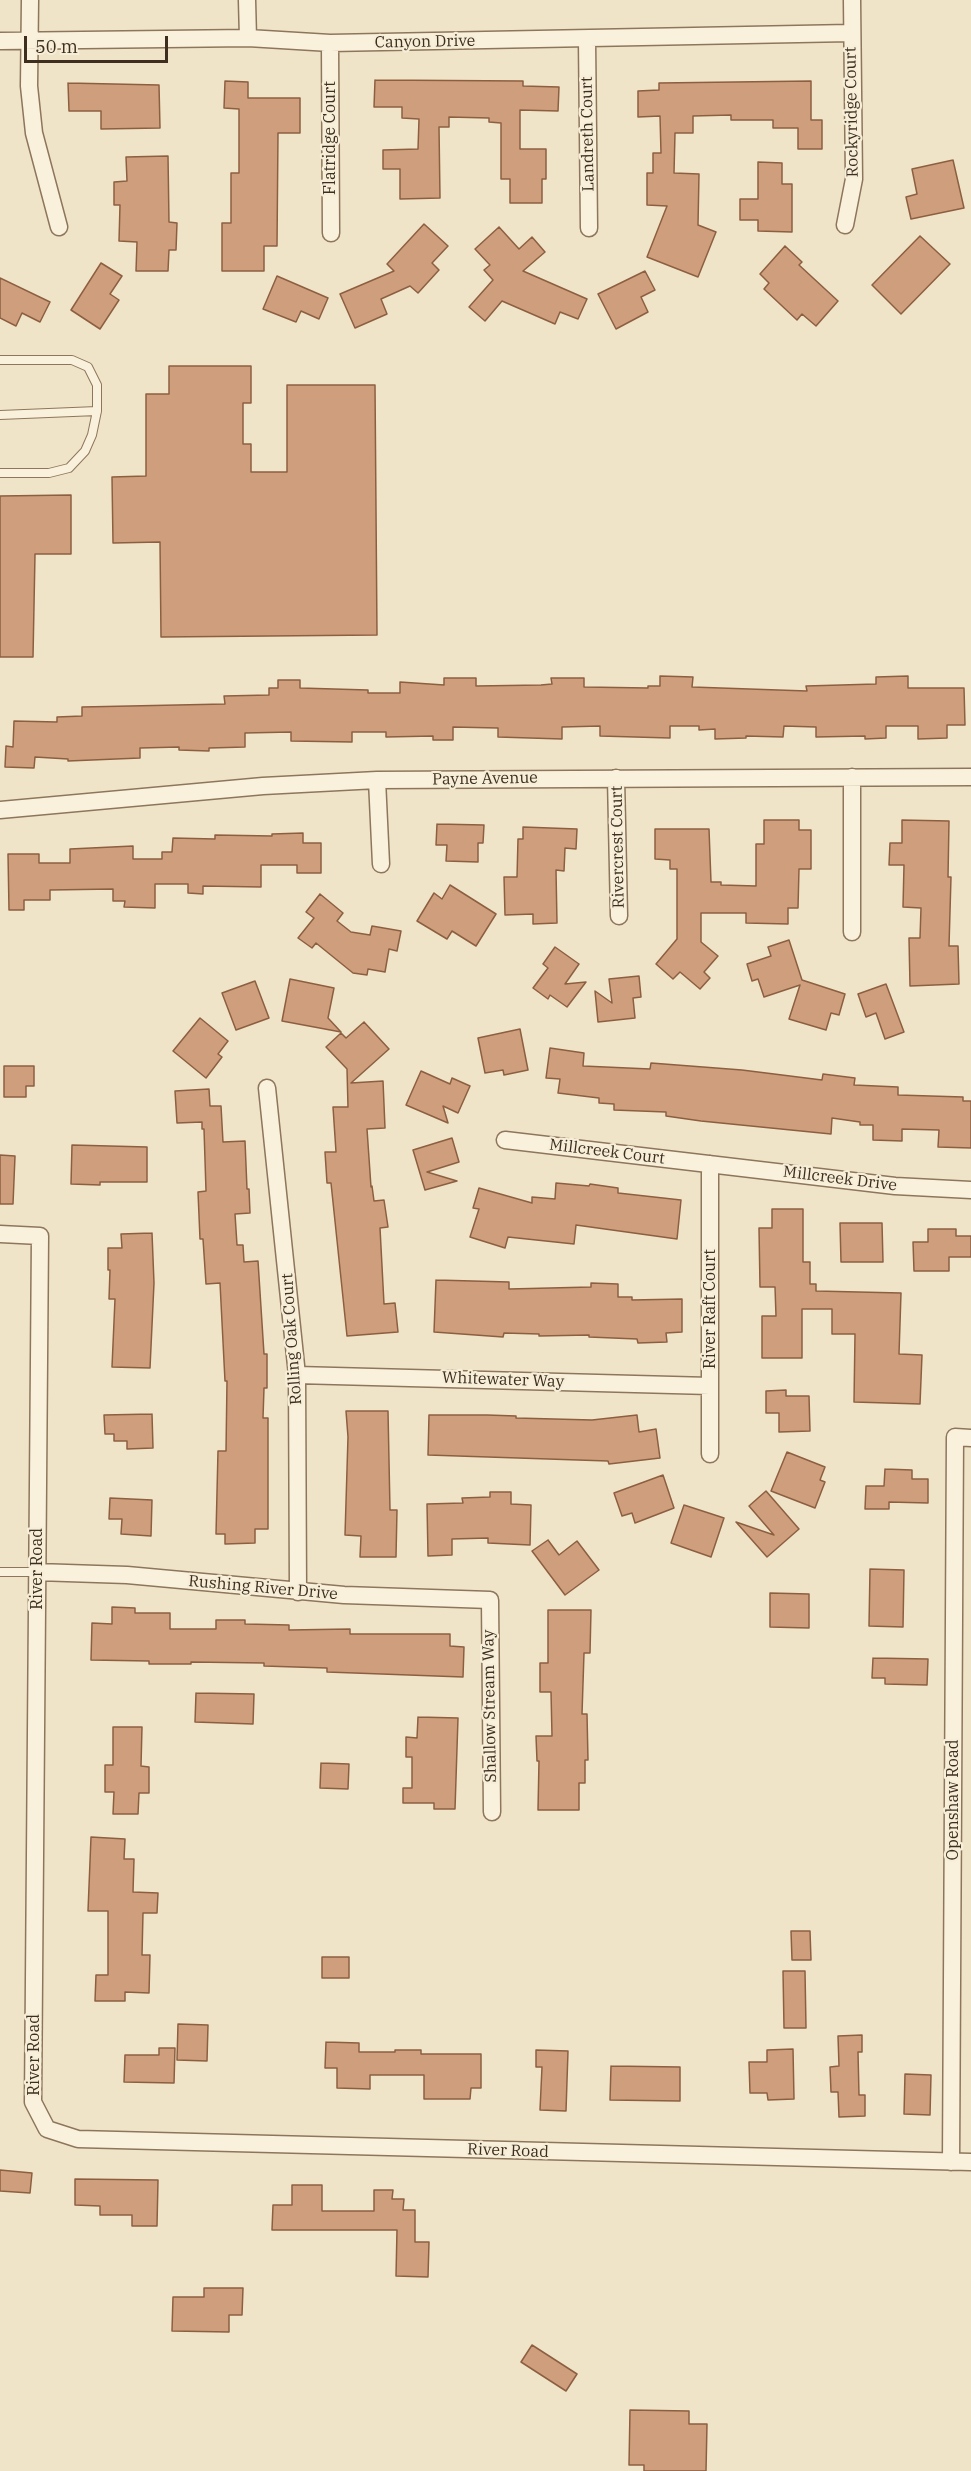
<!DOCTYPE html>
<style>
body{margin:0}
#map{position:relative;width:971px;height:2471px;overflow:hidden;background:#f0e4c8;font-family:"IBM Plex Serif",serif}
canvas{display:block}
.scale{position:absolute;left:24px;top:36px;width:144px;height:27px;box-sizing:border-box;border:3px solid #3d2e20;border-top:0;padding-left:8px;font-size:18px;line-height:21px;white-space:nowrap;color:#3d2e20;-webkit-text-stroke:4px #f7eed8;paint-order:stroke}
</style>
<div id="map">
<canvas width="971" height="2471"></canvas>
<div class="scale">50 m</div>
</div>
<script>
const ctx = document.querySelector('canvas').getContext('2d');
ctx.lineJoin = 'round';
function paint(path, color) { ctx.fillStyle = color; ctx.fill(path, 'evenodd'); }
const toPath = rows => new Path2D(rows.map(r => 'M' + r).join(''));
function strokePath(path, color, width, dash) { ctx.strokeStyle = color; ctx.lineWidth = width; ctx.lineCap = dash ? 'butt' : 'round'; ctx.setLineDash(dash || []); ctx.stroke(path); }
function label(font, color, halo, rows, align = 'center') {
  ctx.font = font + ' "IBM Plex Serif",serif'; ctx.lineWidth = 4.5; ctx.setLineDash([]); ctx.textBaseline = 'middle'; ctx.strokeStyle = halo; ctx.fillStyle = color; for (const [text, x, y, turn = 0] of rows) {
    ctx.save(); ctx.translate(x, y); ctx.rotate((+turn || 0) * Math.PI / 180); ctx.textAlign = isNaN(turn) ? turn : align; if (halo) ctx.strokeText(text, 0, 0); ctx.fillText(text, 0, 0); ctx.restore();
  }
}
const building = toPath([
 [375,80,523,81,523,86,559,87,558,111,520,110,520,149,546,149,546,179,542,179,542,203,510,203,510,179,501,179,501,123,489,122,489,118,449,117,449,127,439,127,440,198,400,199,400,169,383,169,383,150,418,149,419,119,402,118,402,107,374,107,375,80],
 [225,81,248,82,248,98,300,98,300,133,278,133,277,246,264,246,264,271,222,271,222,223,231,223,231,173,239,173,239,109,224,108,225,81],
 [811,81,811,120,822,120,822,149,798,149,798,128,773,128,773,120,731,120,731,115,693,116,693,133,675,133,674,173,699,174,698,225,716,232,698,277,647,257,667,206,647,205,647,173,653,173,653,153,661,153,660,116,638,117,638,91,659,90,659,83,811,81],
 [68,83,159,85,160,128,101,129,101,111,69,111,68,83],
 [168,156,169,222,177,223,176,250,169,250,168,271,136,271,137,242,119,241,120,205,114,205,114,182,127,181,126,157,168,156],
 [953,160,964,208,911,219,906,197,917,194,912,169,953,160],
 [758,162,782,163,782,184,792,184,792,232,758,231,758,220,740,220,740,199,758,199,758,162],
 [424,224,448,246,432,263,439,270,418,293,410,286,381,299,387,314,355,328,340,294,394,271,387,264,424,224],
 [499,227,519,249,532,237,545,252,523,271,587,299,578,319,560,312,555,324,502,301,485,321,469,307,493,280,484,270,490,265,475,249,499,227],
 [920,236,950,264,901,314,872,285,920,236],
 [785,246,802,262,799,265,838,301,816,326,802,314,797,320,764,289,769,283,760,274,785,246],
 [101,263,122,276,110,294,119,300,100,329,71,310,101,263],
 [645,271,655,290,641,297,648,312,616,329,598,294,645,271],
 [277,276,328,298,319,319,301,311,296,322,263,309,277,276],
 [0,278,50,302,40,322,22,313,16,326,0,318,0,278],
 [169,366,251,366,251,403,243,403,243,444,251,444,251,472,287,472,287,385,375,385,377,635,161,637,160,542,113,543,112,477,146,476,146,394,169,394,169,366],
 [71,495,71,554,35,554,33,657,0,657,0,496,71,495],
 [660,676,693,677,692,687,807,691,806,686,876,684,876,677,908,676,908,688,964,688,965,725,947,725,947,738,918,739,918,726,886,726,886,738,865,739,865,736,816,737,816,727,784,726,783,737,746,736,746,738,715,739,715,729,699,730,699,726,670,726,670,738,600,736,600,726,562,727,562,739,498,737,498,728,453,727,453,740,433,740,433,736,386,737,386,732,352,732,352,742,291,741,291,732,245,733,245,747,209,748,209,751,179,750,179,747,140,748,140,758,68,761,68,759,35,757,34,768,5,767,6,746,13,747,14,721,57,722,57,717,82,716,82,707,225,704,224,696,269,695,269,688,278,688,278,680,300,680,300,688,368,690,368,693,400,693,400,682,444,685,444,678,476,678,476,686,541,685,552,684,551,678,584,678,584,687,648,688,648,686,660,686,660,676],
 [764,820,799,820,799,830,811,830,811,869,799,869,798,908,788,908,788,924,746,923,746,913,701,913,701,942,718,956,704,972,710,978,700,989,680,972,673,979,656,964,677,939,677,869,670,869,670,860,655,859,655,829,709,829,711,882,721,882,721,885,756,886,756,844,764,844,764,820],
 [902,820,949,821,948,877,951,877,949,946,958,946,959,984,910,986,909,938,920,938,921,908,903,907,904,865,889,865,890,843,902,843,902,820],
 [437,824,484,825,483,843,478,843,478,862,446,861,447,845,436,845,437,824],
 [523,827,577,829,576,849,565,848,564,871,556,870,557,923,533,924,533,914,505,915,504,877,517,877,518,839,523,839,523,827],
 [303,833,303,843,321,843,321,873,297,873,297,865,261,865,261,887,203,886,203,894,188,893,188,884,155,884,155,908,124,907,125,901,113,901,113,889,50,890,50,900,24,900,24,910,9,910,8,854,39,854,39,863,70,863,70,849,133,846,133,859,162,859,162,852,172,852,173,838,215,839,215,835,272,836,272,834,303,833],
 [450,885,496,914,476,946,452,931,447,939,417,921,434,893,442,899,450,885],
 [320,894,343,913,337,921,351,932,370,935,372,926,401,931,397,951,389,949,385,972,368,969,367,975,353,973,316,943,312,948,298,938,314,918,306,912,320,894],
 [789,940,802,980,845,994,839,1015,831,1013,826,1030,789,1019,800,985,764,997,758,979,752,981,747,964,771,956,768,947,789,940],
 [555,947,579,964,565,984,586,982,567,1007,550,995,548,999,533,988,548,968,543,964,555,947],
 [639,976,641,997,633,998,635,1018,598,1022,595,991,612,1003,609,979,639,976],
 [290,979,334,988,328,1018,341,1032,282,1021,290,979],
 [255,981,269,1018,236,1030,222,993,255,981],
 [886,984,904,1032,885,1039,876,1013,866,1017,858,994,886,984],
 [200,1018,228,1041,218,1054,222,1057,206,1078,173,1051,200,1018],
 [364,1022,389,1049,351,1083,383,1081,385,1128,367,1129,371,1187,372,1186,374,1201,384,1200,388,1227,380,1228,384,1304,395,1303,398,1332,347,1336,331,1183,327,1183,325,1152,336,1152,333,1107,348,1107,347,1069,326,1047,341,1033,346,1038,364,1022],
 [520,1029,528,1070,504,1075,503,1070,485,1073,478,1038,520,1029],
 [550,1048,584,1053,583,1066,650,1069,651,1063,742,1070,822,1080,823,1074,855,1078,854,1085,898,1087,898,1095,963,1097,963,1101,971,1101,971,1148,938,1147,939,1130,902,1129,902,1141,873,1140,873,1125,860,1125,860,1122,832,1118,831,1134,701,1121,666,1116,666,1112,614,1110,614,1104,599,1103,599,1098,558,1093,560,1079,546,1078,550,1048],
 [4,1066,34,1066,34,1086,26,1086,26,1097,4,1097,4,1066],
 [421,1071,450,1084,452,1078,470,1086,458,1113,443,1106,448,1123,406,1105,421,1071],
 [209,1089,210,1106,221,1106,223,1142,245,1141,247,1189,249,1189,250,1213,235,1214,237,1245,243,1245,244,1262,258,1261,264,1354,267,1354,267,1388,264,1388,263,1418,268,1418,268,1529,255,1529,255,1543,225,1544,225,1534,216,1534,218,1451,226,1451,227,1381,225,1381,220,1283,206,1284,203,1239,200,1239,198,1192,206,1191,204,1129,202,1129,202,1122,177,1123,175,1091,209,1089],
 [452,1138,459,1162,427,1172,457,1181,425,1190,413,1150,452,1138],
 [72,1145,147,1147,147,1182,100,1182,100,1185,71,1184,72,1145],
 [0,1155,15,1156,13,1204,0,1204,0,1155],
 [556,1183,589,1186,590,1184,618,1188,618,1193,681,1200,677,1239,576,1225,574,1244,508,1237,505,1248,470,1237,479,1209,473,1208,479,1188,532,1203,532,1197,555,1199,556,1183],
 [772,1209,803,1209,803,1262,810,1262,810,1284,816,1284,816,1291,901,1293,899,1354,922,1355,920,1404,854,1402,855,1334,832,1334,832,1309,802,1309,802,1358,762,1358,762,1316,776,1316,775,1287,760,1287,759,1228,772,1228,772,1209],
 [840,1223,882,1223,883,1262,841,1262,840,1223],
 [928,1229,956,1229,956,1236,971,1236,971,1257,949,1257,949,1271,914,1271,913,1242,928,1242,928,1229],
 [152,1233,154,1283,150,1368,112,1367,115,1299,109,1299,110,1270,108,1270,108,1248,122,1248,121,1234,152,1233],
 [436,1280,509,1282,509,1289,591,1287,591,1283,618,1284,618,1297,632,1297,632,1300,682,1299,682,1332,666,1333,667,1342,638,1343,637,1339,589,1337,589,1335,539,1336,539,1334,504,1333,503,1337,434,1332,436,1280],
 [786,1390,786,1396,809,1396,810,1431,779,1432,779,1413,766,1413,766,1391,786,1390],
 [346,1411,388,1411,390,1510,397,1510,396,1557,360,1557,361,1536,345,1535,348,1437,346,1411],
 [152,1414,153,1448,127,1449,127,1441,114,1441,114,1434,105,1434,104,1415,152,1414],
 [429,1415,487,1415,516,1416,516,1418,592,1420,637,1415,639,1432,656,1429,660,1458,609,1464,608,1461,428,1455,429,1415],
 [787,1452,825,1467,820,1480,825,1482,815,1508,771,1491,787,1452],
 [885,1469,912,1470,912,1479,928,1479,928,1503,889,1502,889,1509,865,1509,866,1486,884,1486,885,1469],
 [663,1475,674,1508,635,1523,632,1513,622,1516,614,1493,663,1475],
 [766,1491,799,1529,767,1557,736,1522,774,1535,749,1506,766,1491],
 [490,1492,511,1492,511,1504,531,1505,530,1545,488,1543,488,1538,452,1539,452,1555,428,1556,427,1504,463,1503,462,1498,490,1497,490,1492],
 [110,1498,152,1500,151,1536,121,1534,122,1519,109,1519,110,1498],
 [684,1505,724,1518,711,1557,671,1543,684,1505],
 [548,1540,559,1555,577,1541,599,1570,565,1595,532,1551,548,1540],
 [870,1569,904,1570,903,1627,869,1626,870,1569],
 [770,1593,809,1594,809,1628,770,1627,770,1593],
 [112,1607,135,1608,135,1613,170,1613,170,1629,216,1629,216,1620,245,1620,245,1624,289,1625,289,1630,350,1629,350,1634,450,1634,450,1646,464,1647,463,1677,327,1672,327,1668,264,1666,264,1663,191,1662,191,1664,149,1664,149,1661,91,1660,92,1623,112,1624,112,1607],
 [548,1610,591,1610,590,1653,584,1653,582,1714,587,1714,588,1760,585,1760,585,1783,579,1783,579,1810,538,1810,539,1761,537,1761,536,1736,552,1736,551,1692,540,1692,540,1663,548,1663,548,1610],
 [873,1658,928,1659,927,1685,885,1684,885,1678,872,1678,873,1658],
 [196,1693,254,1694,253,1724,195,1722,196,1693],
 [418,1717,458,1718,455,1809,434,1809,434,1803,403,1803,403,1788,412,1788,412,1757,406,1757,406,1737,417,1738,418,1717],
 [113,1727,142,1727,141,1766,149,1767,149,1793,139,1793,138,1814,113,1814,114,1792,105,1792,105,1765,113,1765,113,1727],
 [321,1763,349,1764,348,1789,320,1788,321,1763],
 [91,1837,125,1839,124,1859,134,1859,133,1892,158,1893,157,1913,143,1913,142,1955,150,1955,149,1993,125,1992,125,2001,95,2001,96,1975,108,1975,108,1911,88,1911,91,1837],
 [791,1931,810,1931,811,1960,792,1960,791,1931],
 [322,1957,349,1957,349,1978,322,1978,322,1957],
 [783,1971,805,1971,806,2028,784,2028,783,1971],
 [178,2024,208,2025,207,2061,177,2060,178,2024],
 [862,2035,862,2052,858,2052,859,2095,865,2095,865,2116,839,2117,838,2092,831,2092,830,2067,839,2066,838,2036,862,2035],
 [326,2042,359,2043,359,2052,395,2052,395,2050,421,2050,421,2054,481,2054,481,2088,471,2088,470,2099,424,2099,424,2075,370,2075,370,2089,337,2088,337,2068,325,2068,326,2042],
 [159,2048,175,2048,174,2083,124,2082,125,2055,159,2055,159,2048],
 [793,2049,794,2099,768,2100,767,2093,750,2093,749,2062,767,2062,767,2050,793,2049],
 [536,2050,568,2051,566,2111,540,2110,542,2067,536,2067,536,2050],
 [611,2066,680,2067,680,2101,610,2100,611,2066],
 [905,2074,931,2075,930,2115,904,2114,905,2074],
 [0,2170,32,2173,30,2193,0,2191,0,2170],
 [75,2179,158,2180,157,2226,132,2226,132,2215,100,2215,100,2206,75,2205,75,2179],
 [292,2185,322,2185,322,2211,374,2211,374,2190,393,2190,392,2199,404,2199,403,2210,415,2210,415,2242,429,2242,428,2277,396,2276,397,2230,272,2230,273,2205,292,2205,292,2185],
 [204,2288,243,2288,242,2315,229,2315,229,2332,172,2331,173,2297,204,2297,204,2288],
 [532,2345,577,2374,566,2391,521,2362,532,2345],
 [630,2410,689,2411,689,2424,707,2424,706,2471,644,2471,644,2465,629,2465,630,2410]
]);
const service = toPath([
 [0,360,72,360,88,367,97,385,97,411,92,435,85,451,69,468,49,473,0,473],
 [0,415,97,411],
 [0,1572,37,1572]
]);
const minor = toPath([
 [30,0,29,86,34,133,59,227],
 [247,0,248,38],
 [587,40,589,228],
 [0,41,248,38,330,43,850,33],
 [330,43,331,233],
 [845,225,854,179,852,0],
 [852,777,852,932],
 [616,778,619,916],
 [377,780,381,864],
 [0,810,263,786,377,780,971,777],
 [267,1088,297,1375,298,1592],
 [505,1140,895,1186,971,1190],
 [710,1164,710,1454],
 [0,1234,40,1236,33,2102,47,2129,78,2139,971,2162],
 [297,1375,710,1386],
 [37,1572,127,1575,344,1595,490,1600,492,1812],
 [951,2162,955,1437,971,1438]
]);
const streetNames = [
 ["Canyon Drive",425,42,-1],
 ["Rockyridge Court",852,112,-91],
 ["Landreth Court",588,134,-91],
 ["Flatridge Court",330,138,-90],
 ["Payne Avenue",485,779,-1],
 ["Rivercrest Court",618,847,-91],
 ["Millcreek Court",607,1152,7],
 ["Millcreek Drive",840,1179,7],
 ["River Raft Court",710,1309,-90],
 ["Rolling Oak Court",292,1339,-94],
 ["Whitewater Way",503,1380,2],
 ["River Road",37,1569,-90],
 ["Rushing River Drive",263,1588,5],
 ["Shallow Stream Way",490,1706,-91],
 ["Openshaw Road",953,1800,-90],
 ["River Road",34,2055,-90],
 ["River Road",508,2151,2]
];
paint(building, '#cf9f7d');
strokePath(building, '#8d5f41', 1.5);
strokePath(service, '#8d765c', 10);
strokePath(minor, '#8d765c', 19);
strokePath(service, '#faf1dc', 8);
strokePath(minor, '#faf1dc', 16);
label('16px', '#3d2e20', '#f7eed8', streetNames);
</script>
